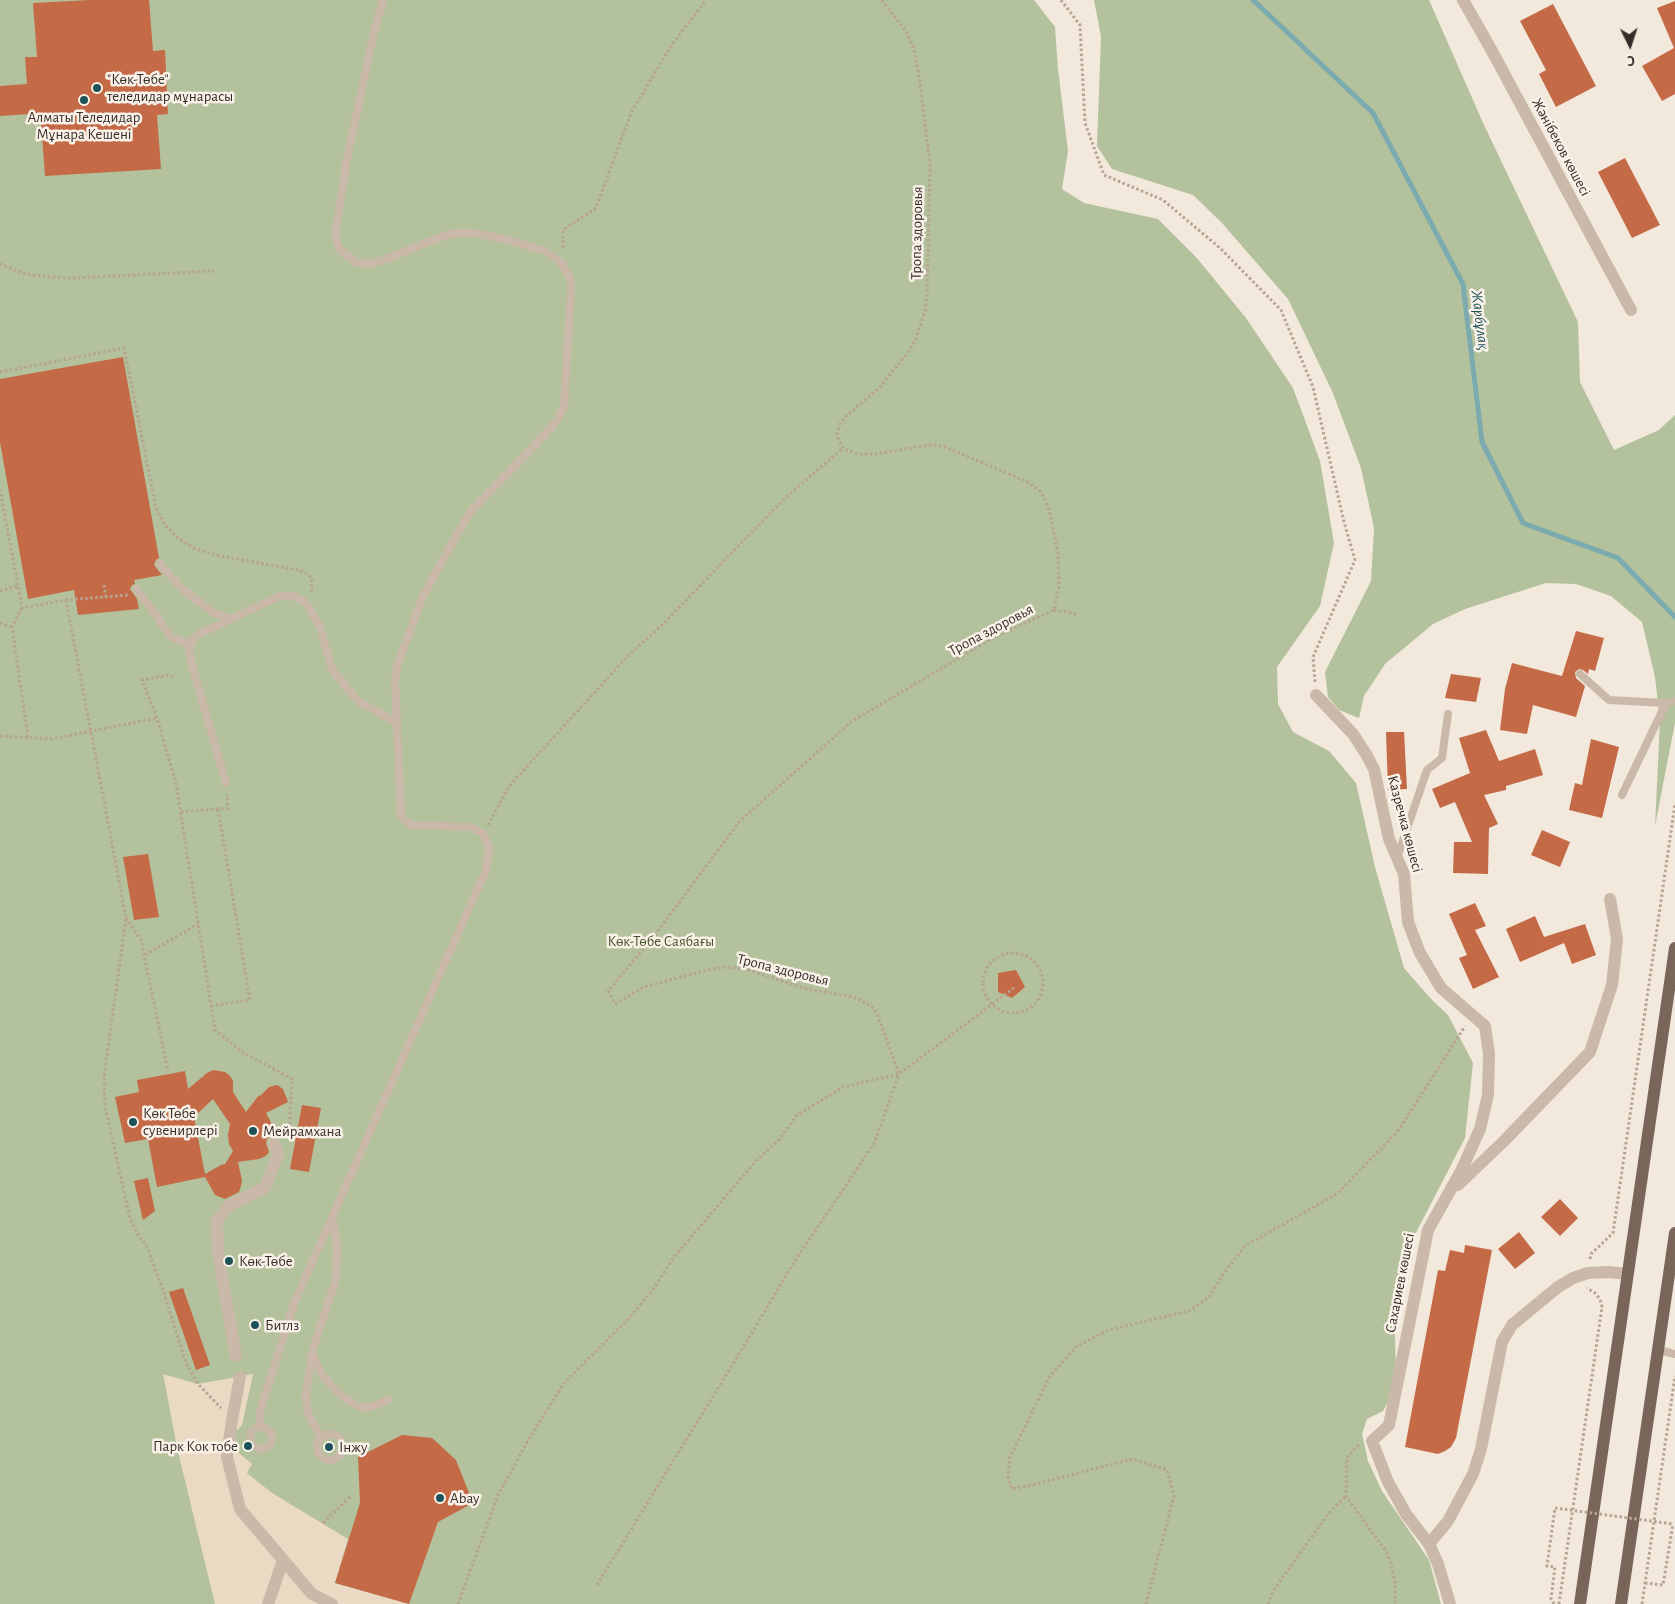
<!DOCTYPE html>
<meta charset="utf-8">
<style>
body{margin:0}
#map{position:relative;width:1675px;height:1604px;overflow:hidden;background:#f2e9dc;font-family:"Alegreya Sans",sans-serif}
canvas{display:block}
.north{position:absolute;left:1605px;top:20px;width:50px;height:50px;-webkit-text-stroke:4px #faf2e9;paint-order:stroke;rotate:176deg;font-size:14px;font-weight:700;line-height:20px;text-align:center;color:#372d28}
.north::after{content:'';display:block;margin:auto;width:18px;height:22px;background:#372d28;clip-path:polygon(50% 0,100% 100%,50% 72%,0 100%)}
</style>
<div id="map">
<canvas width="1675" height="1604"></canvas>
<div class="north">С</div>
</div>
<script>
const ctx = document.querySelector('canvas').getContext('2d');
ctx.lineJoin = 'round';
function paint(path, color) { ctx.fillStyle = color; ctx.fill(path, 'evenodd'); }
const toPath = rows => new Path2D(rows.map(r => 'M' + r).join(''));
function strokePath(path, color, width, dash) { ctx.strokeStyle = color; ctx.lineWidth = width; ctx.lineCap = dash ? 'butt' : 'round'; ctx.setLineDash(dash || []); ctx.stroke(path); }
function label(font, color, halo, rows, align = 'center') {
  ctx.font = font + ' "Alegreya Sans",sans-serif'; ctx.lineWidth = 5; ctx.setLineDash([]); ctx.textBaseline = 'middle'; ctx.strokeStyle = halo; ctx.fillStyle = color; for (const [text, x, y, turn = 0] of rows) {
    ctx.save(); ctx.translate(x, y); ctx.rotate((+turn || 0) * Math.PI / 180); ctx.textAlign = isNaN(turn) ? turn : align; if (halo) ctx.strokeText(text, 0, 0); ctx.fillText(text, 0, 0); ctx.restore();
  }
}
const green = toPath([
 [0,0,1034,0,1055,27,1058,69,1068,151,1062,189,1084,203,1158,219,1196,257,1246,318,1293,388,1320,461,1334,543,1320,606,1277,667,1278,704,1293,732,1329,751,1356,783,1375,867,1404,968,1432,1000,1448,1015,1473,1063,1465,1138,1407,1250,1394,1297,1396,1373,1393,1393,1383,1411,1367,1419,1362,1434,1368,1461,1382,1491,1429,1560,1441,1604,0,1604],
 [1094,0,1429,0,1484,125,1578,322,1580,382,1614,450,1659,430,1675,415,1675,723,1655,826,1660,721,1655,677,1642,622,1611,596,1576,584,1546,583,1465,609,1433,624,1385,664,1364,696,1359,718,1339,710,1328,697,1325,672,1371,581,1374,528,1361,468,1332,391,1288,299,1222,223,1193,195,1112,169,1097,146,1101,37]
]);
const plaza = toPath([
 [163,1374,198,1384,253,1374,242,1425,232,1435,233,1448,252,1464,247,1473,272,1493,348,1539,335,1583,409,1604,215,1604,178,1452]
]);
const stream = toPath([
 [1253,0,1373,113,1463,284,1482,442,1523,523,1618,558,1675,617]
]);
const building = toPath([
 [90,0,149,0,153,51,165,50,168,114,157,115,161,169,45,176,41,121,29,122,29,114,0,116,0,86,27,84,25,57,37,57,33,3],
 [1675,1,1675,94,1662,101,1642,66,1674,48,1657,8],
 [1553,4,1596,86,1556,107,1539,74,1546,70,1520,21],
 [1625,158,1660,225,1632,238,1598,172],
 [123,357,159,558,156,560,154,565,162,575,134,580,135,584,132,585,130,589,137,599,139,609,78,615,74,590,28,599,0,442,0,379],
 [1576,631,1604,638,1595,671,1589,669,1588,674,1583,670,1579,669,1575,672,1576,678,1585,686,1576,717,1533,705,1527,734,1500,730,1505,689,1512,663,1562,676],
 [1451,674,1481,678,1476,702,1445,698],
 [1486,730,1499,761,1535,749,1543,775,1506,786,1506,790,1484,795,1498,824,1489,828,1488,874,1453,873,1454,842,1472,842,1455,802,1440,808,1432,789,1470,773,1459,738],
 [1386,732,1404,732,1407,789,1388,790],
 [1591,739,1619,747,1602,818,1569,810,1575,783,1582,785],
 [1542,830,1570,842,1560,867,1531,855],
 [148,854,159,917,134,920,123,857],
 [1475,903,1486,926,1475,930,1499,977,1473,989,1459,958,1467,955,1449,914],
 [1535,916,1544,937,1585,924,1596,955,1572,964,1564,943,1520,962,1506,929],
 [1016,970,1025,987,1012,998,998,992,998,973],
 [213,1070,225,1072,230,1076,233,1081,233,1092,246,1112,259,1095,260,1096,269,1087,277,1085,283,1089,288,1102,266,1113,279,1138,271,1136,267,1139,266,1143,269,1152,266,1156,259,1159,238,1162,242,1181,241,1186,239,1192,225,1199,215,1195,205,1177,157,1187,148,1139,125,1143,115,1097,139,1092,137,1080,185,1071,188,1089,207,1073],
 [213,1099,230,1124,228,1135,229,1144,233,1151,225,1164,221,1165,205,1174,194,1117],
 [302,1105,321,1108,309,1172,290,1169],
 [148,1178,155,1211,143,1220,134,1181],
 [1560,1199,1578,1218,1560,1236,1541,1217],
 [1519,1232,1535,1253,1515,1269,1498,1249],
 [1465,1245,1492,1250,1456,1438,1451,1447,1445,1451,1438,1454,1405,1447,1438,1270,1445,1271,1450,1250,1464,1253],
 [183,1288,210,1365,196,1370,169,1292],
 [402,1435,432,1438,456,1460,473,1503,438,1522,409,1604,335,1583,360,1503,358,1457]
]);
const path = toPath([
 [882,0,907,33,913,46,919,76,930,164,927,294,925,311,915,341,907,354,879,388,846,416,840,424,837,433,839,441,843,448,858,454,876,454,929,445,943,446,1028,482,1041,492,1047,504,1051,517,1058,554,1059,586,1054,610,993,638,851,722,739,822,655,935,608,991,615,1004,644,987,707,970,724,967,742,968,806,989,854,997,871,1006,877,1013,899,1074],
 [1061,0,1080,25,1085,123,1104,175,1163,200,1220,248,1281,310,1313,387,1344,522,1355,560,1313,657,1315,682],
 [563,248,563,230,596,208,631,113,671,46,706,0],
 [0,264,25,274,50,277,73,278,214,271],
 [0,372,124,348,156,508,165,525,179,539,196,549,216,555,298,570,308,574,312,579,311,594],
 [0,489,22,608,66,600,128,595],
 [104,585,106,597],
 [0,591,17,586],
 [66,600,126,918,104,1077,105,1106,130,1218,138,1235,146,1245,162,1287,186,1363,198,1384,221,1408],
 [22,608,12,627,28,738],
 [1054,610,1077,614],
 [0,623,12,627],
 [173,677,168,675,142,680,157,718,176,783,215,1030,242,1052,292,1079,289,1131,286,1137],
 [0,736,52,739,157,718],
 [181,812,228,808,227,794],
 [488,825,509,786,627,657,663,624,784,499,843,448],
 [126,918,141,940,168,1071],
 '983 983a30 30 0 1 1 60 0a30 30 0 1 1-60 0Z',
 [145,955,198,924],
 [211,1006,250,1000,218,809],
 [1590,1259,1591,1254,1613,1233,1675,804],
 [1359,1445,1356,1447,1347,1458,1346,1496,1388,1554,1395,1581,1395,1604],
 [323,1523,352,1495],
 [1645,1583,1663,1585,1673,1524],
 [597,1585,758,1323,792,1265,874,1144,899,1074],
 [458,1604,498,1495,529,1439,564,1383,630,1317,652,1291,674,1257,757,1160,778,1141,796,1116,843,1087,899,1074,1014,988],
 [1146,1604,1174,1496,1167,1470,1132,1459,1032,1485,1012,1489,1008,1479,1009,1459,1050,1376,1077,1346,1109,1330,1189,1311,1209,1297,1224,1273,1245,1246,1338,1193,1398,1131,1465,1026],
 [1268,1604,1273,1591,1328,1514,1346,1496],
 [1554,1604,1551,1599,1555,1567,1547,1566,1555,1508],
 [1559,1604,1602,1307,1600,1299,1595,1293,1587,1288],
 [1642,1604,1675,1376]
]);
const lane = toPath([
 [160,564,179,586,211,611,229,619],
 [136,589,149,605,171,637,191,645],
 [1580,674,1609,700,1666,703],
 [226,783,192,665,189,650,192,640,199,634,280,596,295,596,306,603,320,627,332,670,358,701,397,723],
 [1622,795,1666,703,1675,701],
 [1397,858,1427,770,1442,758,1448,714],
 [1658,1350,1675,1354],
 [313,1354,320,1372,338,1393,357,1406,368,1408,388,1400],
 [260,1426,260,1411,295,1301,486,870,489,848,484,834,470,827,411,825,401,817,395,680,397,666,423,596,469,513,533,447,556,422,564,407,571,290,570,278,562,263,545,251,505,239,473,233,456,233,440,237,389,258,370,264,356,263,339,248,336,240,336,229,347,159,374,32,383,0],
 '250 1438a11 11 0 1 1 22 0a11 11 0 1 1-22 0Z',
 '317 1447a13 13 0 1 1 26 0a13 13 0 1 1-26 0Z',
 [321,1437,308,1414,306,1397,312,1352,336,1279,337,1246,332,1218]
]);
const street = toPath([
 [1463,0,1492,51,1631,310],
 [1316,695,1353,734,1366,754,1374,769,1389,839,1404,874,1408,922,1420,953,1441,988,1485,1026,1489,1054,1488,1095,1480,1129,1461,1171,1428,1230,1389,1425,1372,1441,1388,1482,1406,1514,1429,1544,1438,1564,1450,1604],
 [1458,1185,1504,1141,1590,1052,1612,985,1617,939,1610,899],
 [236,1356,218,1253,217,1221,228,1206,265,1188,278,1154,274,1144],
 [240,1377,232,1420,227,1457,240,1509,312,1594,332,1604],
 [1429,1544,1448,1521,1473,1474,1481,1449,1502,1342,1512,1325,1558,1287,1573,1278,1588,1273,1608,1272,1628,1274],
 [268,1604,283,1560]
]);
const primary = toPath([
 [1580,1604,1675,948],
 [1621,1604,1675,1233]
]);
const pathBridge = toPath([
 [1555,1508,1673,1524]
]);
const markers = [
 [97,88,5,"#1e5259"],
 [84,100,5,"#1e5259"],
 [133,1122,5,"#1e5259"],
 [253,1131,5,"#1e5259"],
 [229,1261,5,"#1e5259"],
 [255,1325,5,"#1e5259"],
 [248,1446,5,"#1e5259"],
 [329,1447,5,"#1e5259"],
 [440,1498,5,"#1e5259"]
];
const poiNames = [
 ["\"Көк-Төбе\"",107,79],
 ["теледидар мұнарасы",107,96],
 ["Алматы Теледидар",84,117,"center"],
 ["Мұнара Кешені",84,134,"center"],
 ["Көк Төбе",143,1113],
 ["сувенирлері",143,1130],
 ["Мейрамхана",263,1131],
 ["Көк-Төбе",239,1261],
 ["Битлз",265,1325],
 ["Парк Кок тобе",238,1446,"right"],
 ["Інжу",339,1447],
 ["Abay",450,1498]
];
const streetNames = [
 ["Жәнібеков көшесі",1561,147,62],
 ["Тропа здоровья",917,233,-89],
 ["Тропа здоровья",991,630,-28],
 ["Казречка көшесі",1405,824,75],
 ["Тропа здоровья",783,970,14],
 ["Сахариев көшесі",1400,1283,-79]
];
const parkNames = [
 ["Көк-Төбе Саябағы",661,941]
];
const waterNames = [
 ["Жарбұлақ",1480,320,83]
];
paint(green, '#b3c19c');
paint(plaza, '#eadac3');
strokePath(stream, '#7babaf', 5);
paint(building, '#c56a47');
strokePath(path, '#b6a392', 3, [2.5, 2.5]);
strokePath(lane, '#cab9a8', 8);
strokePath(street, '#cab9a8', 12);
strokePath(primary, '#796559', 12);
strokePath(pathBridge, '#b6a392', 3, [2.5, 2.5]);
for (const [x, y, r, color] of markers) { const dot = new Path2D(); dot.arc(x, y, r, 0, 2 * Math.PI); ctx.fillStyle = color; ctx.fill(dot); strokePath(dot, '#faf2e9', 2); }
label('15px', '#372d28', '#faf2e9', poiNames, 'left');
label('15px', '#372d28', '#faf2e9', streetNames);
label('15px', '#45552c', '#faf2e9', parkNames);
label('italic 16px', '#1e5259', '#faf2e9', waterNames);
</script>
